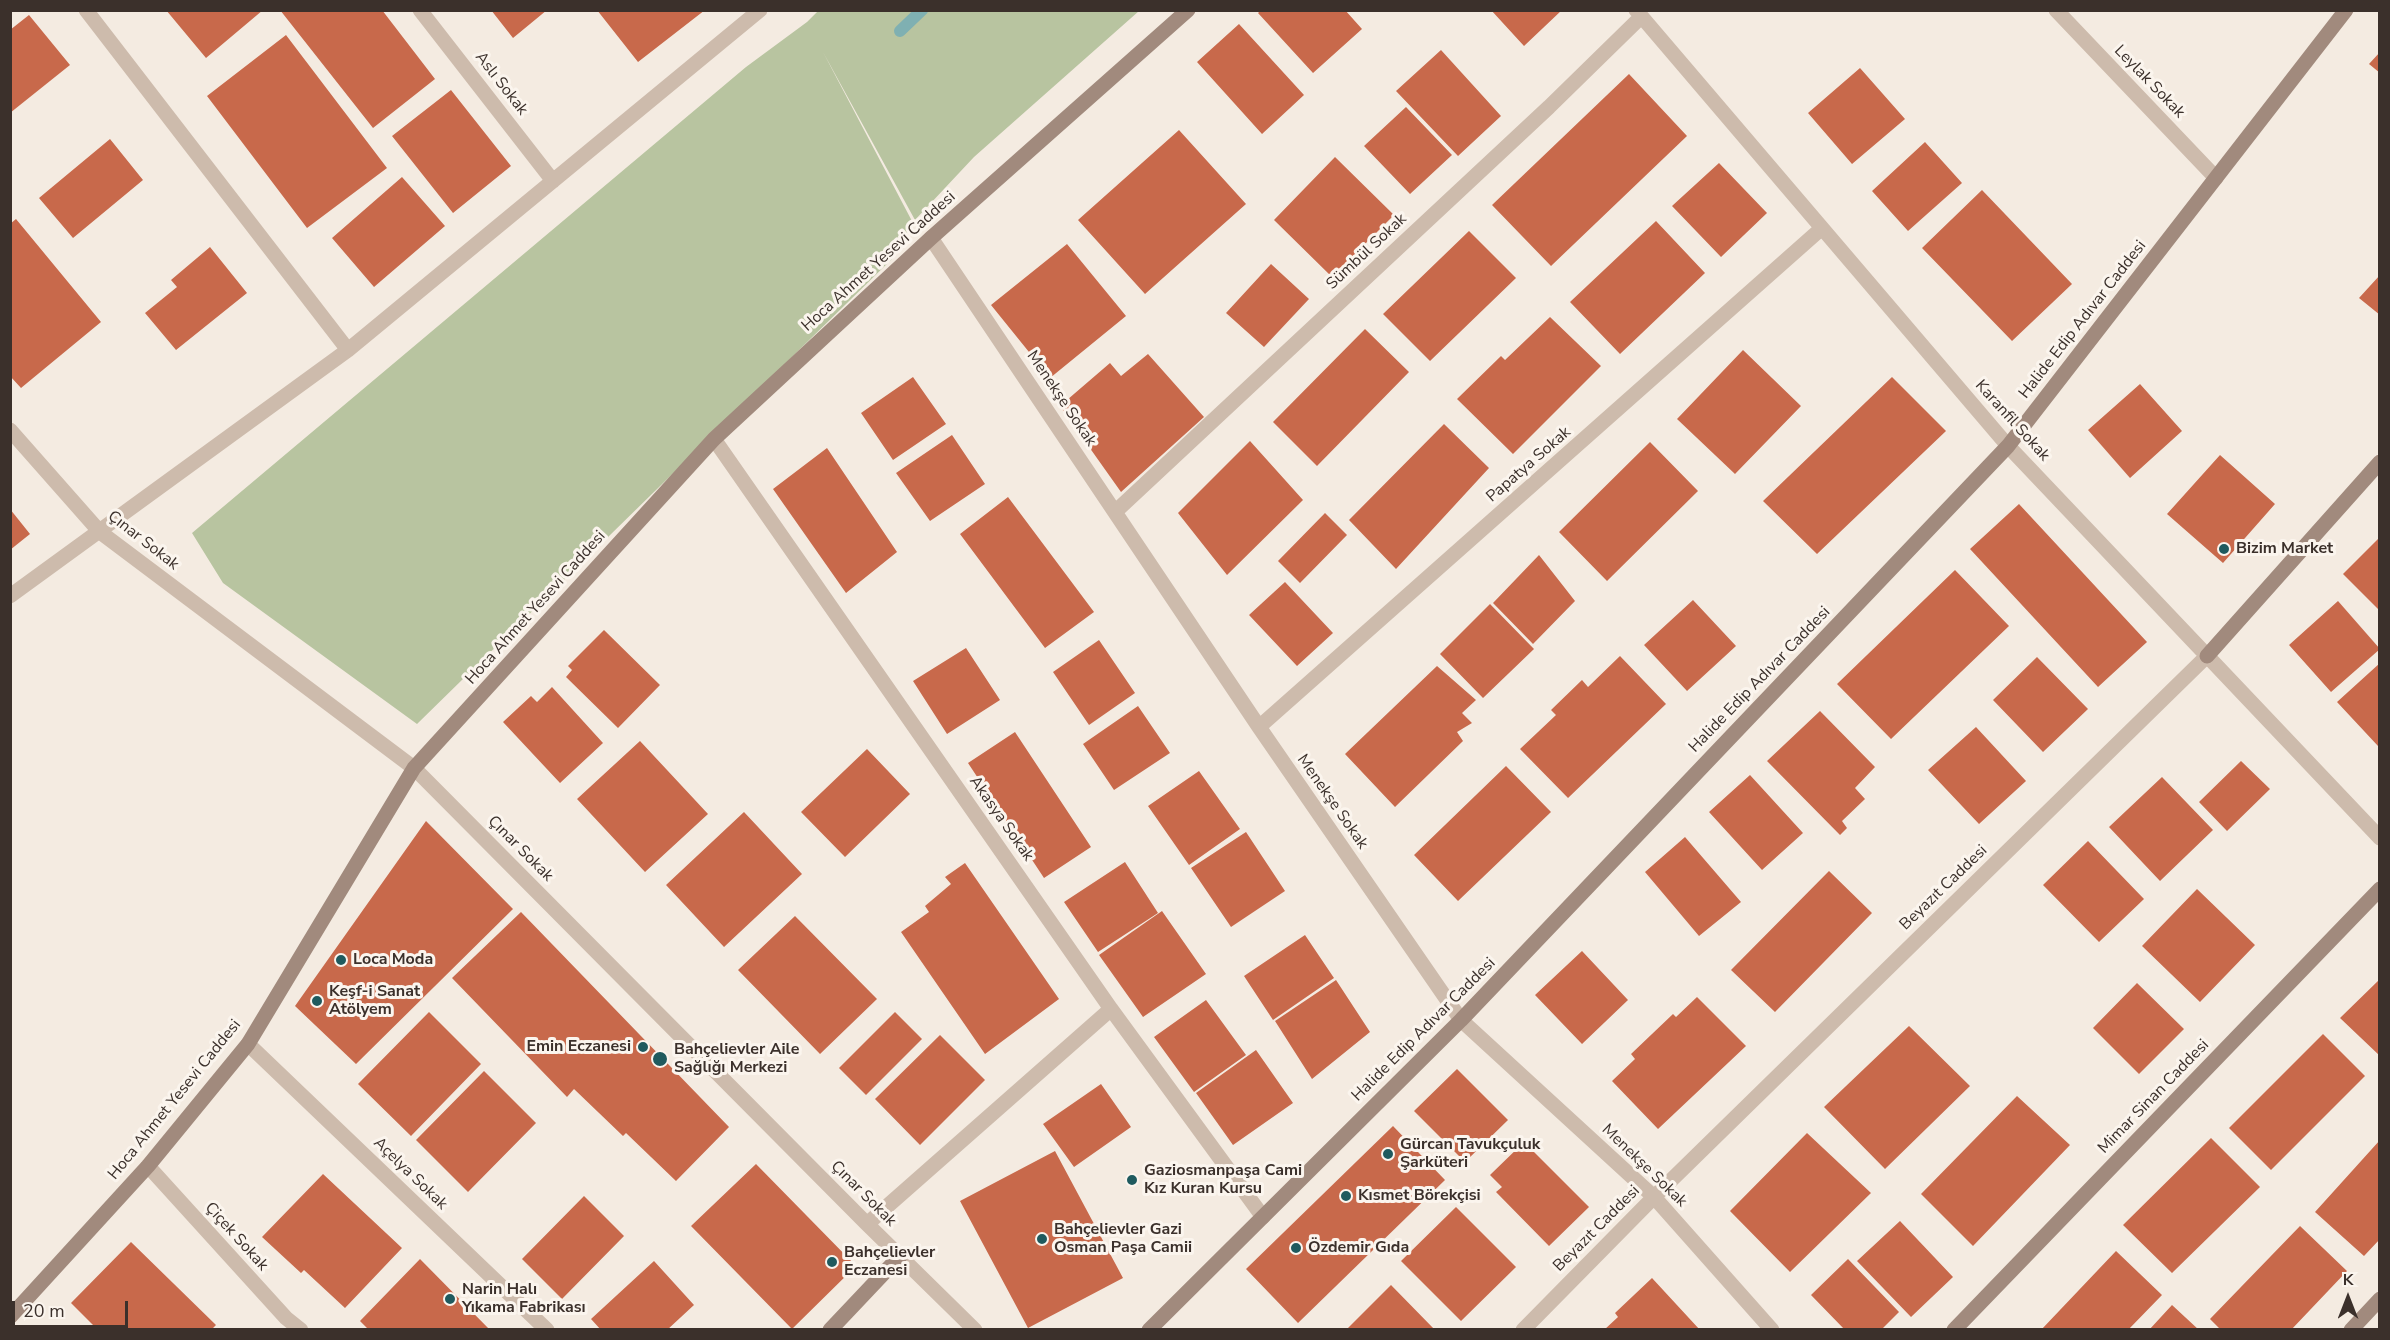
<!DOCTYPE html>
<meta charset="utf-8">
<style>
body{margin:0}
#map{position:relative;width:2390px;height:1340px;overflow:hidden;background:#f4ebe1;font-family:"Nunito Sans",sans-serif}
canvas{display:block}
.frame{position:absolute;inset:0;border:12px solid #3b302b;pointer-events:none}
.north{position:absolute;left:2318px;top:1268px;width:60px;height:60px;-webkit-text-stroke:4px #fbf5ee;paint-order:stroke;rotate:0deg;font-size:16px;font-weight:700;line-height:24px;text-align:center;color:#3b302b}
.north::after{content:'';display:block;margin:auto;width:21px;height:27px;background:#3b302b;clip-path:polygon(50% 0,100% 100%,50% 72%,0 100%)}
.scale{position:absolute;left:12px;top:1301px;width:116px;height:27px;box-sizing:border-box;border:3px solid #3b302b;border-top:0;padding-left:8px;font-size:18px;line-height:21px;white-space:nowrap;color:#3b302b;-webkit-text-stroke:4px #fbf5ee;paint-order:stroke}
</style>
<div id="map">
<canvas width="2390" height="1340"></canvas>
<div class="frame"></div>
<div class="north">K</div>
<div class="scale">20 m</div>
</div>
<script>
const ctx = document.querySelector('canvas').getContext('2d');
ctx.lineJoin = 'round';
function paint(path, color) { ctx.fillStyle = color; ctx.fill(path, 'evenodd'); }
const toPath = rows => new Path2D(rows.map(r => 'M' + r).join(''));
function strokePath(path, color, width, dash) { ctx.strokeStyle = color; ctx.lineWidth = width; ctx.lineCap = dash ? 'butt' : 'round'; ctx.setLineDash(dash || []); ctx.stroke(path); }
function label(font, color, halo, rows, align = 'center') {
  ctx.font = font + ' "Nunito Sans",sans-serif'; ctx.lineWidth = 6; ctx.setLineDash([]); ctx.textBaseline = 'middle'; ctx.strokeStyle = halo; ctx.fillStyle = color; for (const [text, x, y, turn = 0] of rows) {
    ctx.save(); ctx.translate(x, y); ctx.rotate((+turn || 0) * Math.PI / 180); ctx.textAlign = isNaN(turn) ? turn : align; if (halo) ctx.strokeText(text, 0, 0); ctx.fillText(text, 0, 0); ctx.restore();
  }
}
const green = toPath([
 [818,11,1139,11,974,157,915,220,823,52,913,223,893,258,417,724,223,583,192,533,746,67,807,22]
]);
const stream = toPath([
 [900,31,922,10]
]);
const building = toPath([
 [166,10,263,10,206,58],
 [280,10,382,10,435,79,373,128],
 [491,10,547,10,513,38],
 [597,10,705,10,638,62],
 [1261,10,1345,10,1362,29,1313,73,1258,13],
 [1491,10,1562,10,1524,46],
 [29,15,70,65,10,113,10,30],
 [1239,24,1304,95,1262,134,1197,62],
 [286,35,387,168,307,228,207,96],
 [1441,50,1501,116,1458,156,1396,91],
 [2380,52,2380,73,2369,64],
 [1860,68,1905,119,1852,164,1808,113],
 [1629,74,1687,136,1551,266,1492,205],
 [451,90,511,166,453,213,392,136],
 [1406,107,1452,155,1410,194,1364,146],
 [1179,130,1246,204,1145,294,1078,220],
 [110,139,143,180,73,238,39,198],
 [1925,142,1962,183,1908,231,1872,191],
 [1335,157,1394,215,1332,277,1274,220],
 [1719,163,1767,213,1721,257,1672,206],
 [402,177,445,226,374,287,332,238],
 [1982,190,2072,284,2012,341,1922,248],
 [16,219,101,322,21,388,10,376,10,224],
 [1656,221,1705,273,1620,354,1570,302],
 [1469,231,1516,278,1430,361,1383,314],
 [1067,244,1126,316,1050,378,991,305],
 [210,247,247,293,176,350,145,313,177,287,171,280],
 [1271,264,1309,299,1264,347,1226,313],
 [2380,275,2380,315,2359,298],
 [1550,317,1601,366,1513,454,1457,399,1501,356,1505,360],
 [1365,329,1409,372,1317,466,1273,422],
 [1743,350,1801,406,1735,474,1677,419],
 [1148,354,1204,417,1121,492,1060,406,1110,363,1121,376],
 [913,377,946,424,893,460,861,413],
 [1892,377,1946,431,1817,554,1763,501],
 [2140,384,2182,431,2130,478,2088,430],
 [1444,424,1489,468,1396,569,1349,520],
 [952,435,985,484,930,521,896,473],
 [1250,441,1303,500,1227,575,1178,513],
 [1650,442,1698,491,1607,581,1559,532],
 [827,448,897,552,846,593,773,489],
 [2220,455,2275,504,2223,563,2167,514],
 [1008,497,1094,612,1045,648,960,534],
 [2019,504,2147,642,2098,687,1970,549],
 [10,509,30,534,10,550],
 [1325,513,1347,535,1300,583,1278,561],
 [2380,537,2380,611,2343,574],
 [1539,555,1575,601,1533,644,1493,603],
 [1955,570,2009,626,1891,739,1837,684],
 [1285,582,1333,633,1297,666,1249,615],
 [1693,600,1736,646,1687,691,1644,645],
 [2338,601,2380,649,2331,692,2289,645],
 [1490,604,1534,649,1483,698,1440,654],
 [604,630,660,685,618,728,566,677,572,670,568,666],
 [1099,640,1135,693,1089,725,1053,672],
 [966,648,1000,700,947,734,913,681],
 [1620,656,1666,704,1568,798,1520,749,1556,715,1551,710,1582,680,1588,687],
 [2037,657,2088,709,2043,752,1993,700],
 [2380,663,2380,745,2378,746,2337,702],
 [1437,666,1476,700,1462,713,1472,723,1457,732,1463,741,1395,807,1345,754],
 [552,687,603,743,560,783,503,722,531,696,537,702],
 [1138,706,1170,753,1114,790,1083,744],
 [1820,711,1875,767,1855,788,1865,799,1842,821,1847,828,1840,835,1767,761],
 [1976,727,2026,781,1979,824,1928,770],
 [1015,732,1091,847,1044,878,968,763],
 [640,741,708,814,645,872,577,799],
 [867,749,910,794,845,857,801,812],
 [2241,761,2270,789,2227,831,2199,802],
 [1506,766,1551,812,1458,901,1414,855],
 [1199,771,1240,829,1189,865,1148,806],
 [1750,775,1803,833,1762,870,1709,812],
 [2162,777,2213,830,2160,881,2109,827],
 [744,812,802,874,724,947,666,885],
 [426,821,513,909,356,1064,295,1006],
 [1246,832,1285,891,1231,927,1191,868],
 [1685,837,1741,902,1699,936,1645,872],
 [2088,841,2144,899,2099,942,2043,885],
 [1125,862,1158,913,1098,952,1064,902],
 [965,863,1059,999,985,1054,901,932,929,912,925,906,951,884,945,877],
 [1829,871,1872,913,1775,1012,1731,970],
 [2197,889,2255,945,2200,1002,2142,946],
 [1162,911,1206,974,1143,1017,1099,955],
 [521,912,729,1127,676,1181,626,1133,623,1136,574,1089,567,1097,452,978],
 [795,916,877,999,820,1054,738,970],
 [1305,935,1334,978,1273,1020,1244,976],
 [1582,951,1628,1000,1582,1044,1535,995],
 [2380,979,2380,1056,2340,1018],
 [1336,980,1370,1032,1312,1079,1275,1021],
 [2137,983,2184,1029,2139,1074,2093,1028],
 [1697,997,1746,1046,1658,1129,1612,1081,1635,1059,1631,1054,1673,1014,1676,1017],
 [1206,1000,1246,1055,1194,1092,1154,1037],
 [429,1012,481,1064,411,1136,358,1084],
 [895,1012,922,1039,866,1095,839,1068],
 [1909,1026,1970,1086,1885,1169,1824,1107],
 [2323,1034,2365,1076,2271,1170,2229,1128],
 [940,1035,985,1080,920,1145,875,1099],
 [1256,1050,1293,1103,1233,1145,1196,1093],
 [1457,1069,1508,1120,1465,1162,1414,1111],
 [484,1071,536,1123,468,1192,416,1140],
 [1101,1084,1131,1127,1074,1167,1043,1124],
 [2017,1096,2070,1145,1973,1246,1921,1194],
 [1393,1126,1445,1180,1298,1323,1246,1269],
 [1807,1133,1871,1193,1790,1272,1730,1211],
 [2211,1138,2260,1187,2172,1273,2123,1225],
 [2380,1140,2380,1239,2364,1256,2315,1212],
 [1524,1142,1589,1207,1549,1246,1496,1192,1502,1187,1490,1175],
 [1055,1151,1123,1278,1028,1328,960,1201],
 [756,1164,856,1266,792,1329,691,1226],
 [323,1174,402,1248,345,1308,304,1270,301,1273,262,1237],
 [584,1196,624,1236,562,1299,522,1259],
 [1456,1207,1516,1267,1461,1321,1401,1261],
 [1900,1221,1953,1277,1911,1317,1857,1261],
 [2300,1226,2347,1271,2291,1330,2221,1330,2210,1319],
 [131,1242,216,1325,211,1330,98,1330,71,1303],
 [2116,1251,2162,1295,2128,1330,2041,1330],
 [420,1259,490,1330,369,1330,360,1321],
 [1848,1259,1899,1312,1881,1330,1845,1330,1811,1295],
 [654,1261,694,1305,667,1330,601,1330,591,1319],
 [1652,1278,1700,1330,1604,1330,1618,1317,1615,1313],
 [1391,1285,1435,1330,1346,1330],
 [2172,1305,2199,1330,2149,1330]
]);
const street = toPath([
 [86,10,348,350],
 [420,10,553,181],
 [1636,10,2008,446,2380,838],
 [2056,10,2216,178],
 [931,238,1259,727,1461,1020,1654,1197,1772,1330],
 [10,430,100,532,414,768,867,1224,975,1330],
 [714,439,1111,1009,1263,1217],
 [1115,512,1549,107,1641,17],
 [10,596,348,350,760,10],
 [1259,727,1822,228],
 [248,1044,547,1330],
 [148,1166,286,1318,301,1330],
 [867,1224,1111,1009],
 [1523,1330,1654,1197,2207,656]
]);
const secondary = toPath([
 [2207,656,2380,462],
 [10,1317,148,1166,248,1044,414,768,714,439,931,238,1188,10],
 [830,1330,900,1256],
 [1149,1330,1461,1020,2008,446,2346,10],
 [1954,1330,2380,889],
 [2351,1330,2380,1299]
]);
const markers = [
 [2224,549,6,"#1f5a5e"],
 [341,960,6,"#1f5a5e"],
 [317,1001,6,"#1f5a5e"],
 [643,1047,6,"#1f5a5e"],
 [660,1059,8,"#1f5a5e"],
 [1388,1154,6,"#1f5a5e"],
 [1132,1180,6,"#1f5a5e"],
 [1346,1196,6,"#1f5a5e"],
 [1042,1239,6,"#1f5a5e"],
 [1296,1248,6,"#1f5a5e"],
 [832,1262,6,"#1f5a5e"],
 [450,1299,6,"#1f5a5e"]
];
const streetNames = [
 ["Leylak Sokak",2149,82,46],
 ["Aslı Sokak",501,84,52],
 ["Sümbül Sokak",1367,252,-43],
 ["Hoca Ahmet Yesevi Caddesi",879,262,-42],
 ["Halide Edip Adıvar Caddesi",2083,320,-52],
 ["Menekşe Sokak",1061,399,56],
 ["Karanfil Sokak",2012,421,48],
 ["Papatya Sokak",1529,465,-41],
 ["Çınar Sokak",143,541,38],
 ["Hoca Ahmet Yesevi Caddesi",536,608,-48],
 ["Halide Edip Adıvar Caddesi",1760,680,-46],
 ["Menekşe Sokak",1332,802,55],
 ["Akasya Sokak",1001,819,55],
 ["Çınar Sokak",520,849,45],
 ["Beyazıt Caddesi",1944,888,-44],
 ["Halide Edip Adıvar Caddesi",1424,1030,-45],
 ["Mimar Sinan Caddesi",2154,1097,-46],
 ["Hoca Ahmet Yesevi Caddesi",175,1100,-51],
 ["Menekşe Sokak",1644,1166,44],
 ["Açelya Sokak",410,1174,44],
 ["Çınar Sokak",863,1194,45],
 ["Beyazıt Caddesi",1597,1229,-45],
 ["Çiçek Sokak",236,1237,48]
];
const poiNames = [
 ["Bizim Market",2236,549],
 ["Loca Moda",353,960],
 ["Keşf-i Sanat",329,992],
 ["Atölyem",329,1010],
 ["Emin Eczanesi",631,1047,"right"],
 ["Bahçelievler Aile",674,1050],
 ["Sağlığı Merkezi",674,1068],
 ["Gürcan Tavukçuluk",1400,1145],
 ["Şarküteri",1400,1163],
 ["Gaziosmanpaşa Cami",1144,1171],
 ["Kız Kuran Kursu",1144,1189],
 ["Kısmet Börekçisi",1358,1196],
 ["Bahçelievler Gazi",1054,1230],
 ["Osman Paşa Camii",1054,1248],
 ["Özdemir Gıda",1308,1248],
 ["Bahçelievler",844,1253],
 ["Eczanesi",844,1271],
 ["Narin Halı",462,1290],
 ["Yıkama Fabrikası",462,1308]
];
paint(green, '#b8c4a0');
strokePath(stream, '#7fb0b2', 12);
paint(building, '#c8694b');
strokePath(street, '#cdbbac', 15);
strokePath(secondary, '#a18a7d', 15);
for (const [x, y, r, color] of markers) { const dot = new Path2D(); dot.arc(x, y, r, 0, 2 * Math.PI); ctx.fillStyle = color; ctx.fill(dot); strokePath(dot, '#fbf5ee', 2); }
label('16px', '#3b302b', '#fbf5ee', streetNames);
label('bold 16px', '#3b302b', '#fbf5ee', poiNames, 'left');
</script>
